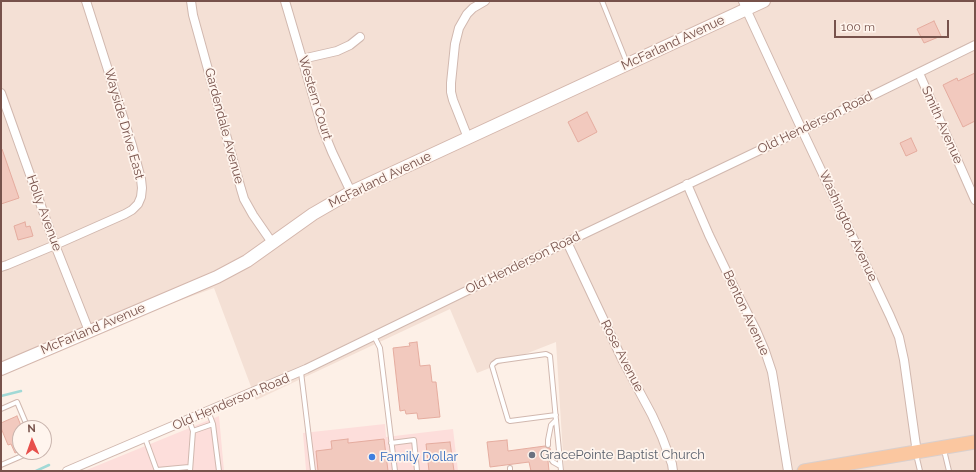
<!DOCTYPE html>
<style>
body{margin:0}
#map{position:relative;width:976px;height:472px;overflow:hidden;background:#fdf0e7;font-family:Raleway,sans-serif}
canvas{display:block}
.frame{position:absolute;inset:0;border:2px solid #77524b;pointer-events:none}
.north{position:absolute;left:12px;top:420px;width:40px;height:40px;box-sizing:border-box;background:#fff5ee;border:1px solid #c9b4ad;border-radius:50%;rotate:358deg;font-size:11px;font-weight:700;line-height:16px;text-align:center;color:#77524b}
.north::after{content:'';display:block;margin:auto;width:14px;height:18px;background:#e7504c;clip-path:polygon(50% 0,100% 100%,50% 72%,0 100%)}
.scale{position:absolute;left:834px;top:20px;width:115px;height:18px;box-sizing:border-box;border:2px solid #77524b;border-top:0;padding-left:5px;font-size:12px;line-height:14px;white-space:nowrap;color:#77524b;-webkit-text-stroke:3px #fff5ee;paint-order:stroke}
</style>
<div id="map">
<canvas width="976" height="472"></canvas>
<div class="frame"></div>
<div class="north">N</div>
<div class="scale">100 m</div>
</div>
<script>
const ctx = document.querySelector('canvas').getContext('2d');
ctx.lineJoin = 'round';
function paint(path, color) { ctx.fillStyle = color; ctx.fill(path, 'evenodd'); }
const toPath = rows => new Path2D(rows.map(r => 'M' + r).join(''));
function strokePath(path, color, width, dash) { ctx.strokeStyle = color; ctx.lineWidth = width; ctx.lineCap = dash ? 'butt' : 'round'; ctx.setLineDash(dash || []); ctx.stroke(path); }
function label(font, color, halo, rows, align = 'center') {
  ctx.font = font + ' Raleway,sans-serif'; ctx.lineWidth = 3.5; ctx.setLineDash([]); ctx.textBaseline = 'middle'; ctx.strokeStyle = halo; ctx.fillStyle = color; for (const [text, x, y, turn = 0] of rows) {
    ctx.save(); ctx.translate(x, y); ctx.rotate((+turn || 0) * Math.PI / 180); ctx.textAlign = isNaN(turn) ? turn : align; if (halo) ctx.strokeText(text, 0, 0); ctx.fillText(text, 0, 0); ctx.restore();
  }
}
const residential = toPath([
 [1,1,975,1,975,471,564,471,556,342,477,373,450,309,256,400,214,288,1,366]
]);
const commercial = toPath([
 [219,416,224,471,84,471],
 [385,424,386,437,453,429,458,471,305,471,306,470,303,433]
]);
const stream = toPath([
 [1,396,21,391],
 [36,471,49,465]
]);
const building = toPath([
 [934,21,941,36,924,43,917,29,934,21],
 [975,73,975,121,963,127,943,85,957,78,958,81,975,73],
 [587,112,597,132,578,142,568,122,587,112],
 [911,138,917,151,906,156,900,143,911,138],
 [1,149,2,149,19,198,1,204,1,149],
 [25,222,26,227,30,226,33,236,18,240,14,226,25,222],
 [417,342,420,366,430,365,432,382,436,382,440,417,418,419,417,413,406,414,405,410,400,411,393,348,410,346,409,343,417,342],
 [17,416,22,428,20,428,20,451,15,453,11,444,8,445,1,428,1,423,17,416],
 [348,439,348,443,384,439,388,471,318,471,316,451,332,449,331,441,348,439],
 [507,440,508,451,545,446,547,448,550,448,551,453,547,453,546,456,548,461,549,471,531,471,529,462,490,467,487,442,507,440],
 [450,442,454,471,429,471,426,444,450,442]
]);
const lane = toPath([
 [602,1,627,63],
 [374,336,380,348,395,471],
 [301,372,313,471],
 [1,409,17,402,28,428],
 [208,411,213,424,219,471],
 [556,415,510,421,508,420,492,366,493,364,497,361,546,354,550,356,556,420,561,471],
 [189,420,193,431,190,471],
 [193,431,213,424],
 [145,438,157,471],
 [391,443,414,440,417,471],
 [548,445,548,440,551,425,556,420],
 [944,450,949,471],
 [916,454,920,471],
 [549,456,553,462,560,466],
 [1,465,31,452],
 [510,468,510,471],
 [157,470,189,467]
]);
const street = toPath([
 [191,1,193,15,241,189,244,199,253,215,273,244],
 [285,1,323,130,332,152,351,192],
 [743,1,746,9,802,130,890,316,899,337,904,360,917,453],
 [302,59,337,51,350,45,360,37],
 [919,73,975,200],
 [1,93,55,245,89,331],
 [468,138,453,100,451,92,451,83,455,44,459,28,467,14,473,8,485,1],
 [687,184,709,235,734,287,756,330,765,351,772,372,774,384,788,471],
 [567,242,623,361,652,415,662,437,672,464,673,471],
 [1,267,7,265,55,245,125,214,132,210,138,204,141,197,142,188,141,179,132,145,86,1],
 [67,471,306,369,567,242,802,130,975,45]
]);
const secondary = toPath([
 [1,369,217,277,247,261,313,214,351,192,764,1]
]);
const primary = toPath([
 [804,471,975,442]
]);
const markers = [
 [532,455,4,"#6b7280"],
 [372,457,4,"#3f7fe0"]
];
const streetNames = [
 ["McFarland Avenue",673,43,-25],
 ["Western Court",315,98,73],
 ["Old Henderson Road",815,123,-26],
 ["Wayside Drive East",124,124,74],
 ["Smith Avenue",942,125,66],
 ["Gardendale Avenue",224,126,75],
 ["McFarland Avenue",380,180,-26],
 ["Holly Avenue",44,213,70],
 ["Washington Avenue",848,226,65],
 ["Old Henderson Road",523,263,-26],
 ["Benton Avenue",746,313,65],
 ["McFarland Avenue",93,329,-23],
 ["Rose Avenue",622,356,63],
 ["Old Henderson Road",231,402,-23]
];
const worshipNames = [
 ["GracePointe Baptist Church",540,455]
];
const shopNames = [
 ["Family Dollar",380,457]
];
paint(residential, '#f4e0d5');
paint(commercial, '#fddedb');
strokePath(stream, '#a1d9d6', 2.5);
paint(building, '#f2c9be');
strokePath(building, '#e5ac9f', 1);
strokePath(lane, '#d1b8af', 6);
strokePath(street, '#d1b8af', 10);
strokePath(secondary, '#d4b7ad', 14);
strokePath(primary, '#d9cfcd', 15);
strokePath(lane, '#fff', 4);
strokePath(street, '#fff', 8);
strokePath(secondary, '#fff', 12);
strokePath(primary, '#fbc7a0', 13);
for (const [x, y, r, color] of markers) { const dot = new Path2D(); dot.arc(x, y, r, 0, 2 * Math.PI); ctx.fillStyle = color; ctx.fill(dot); strokePath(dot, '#fff5ee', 1.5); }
label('13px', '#77524b', '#fff5ee', streetNames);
label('13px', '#5b616d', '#fff5ee', worshipNames, 'left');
label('13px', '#366cbe', '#fff5ee', shopNames, 'left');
</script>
